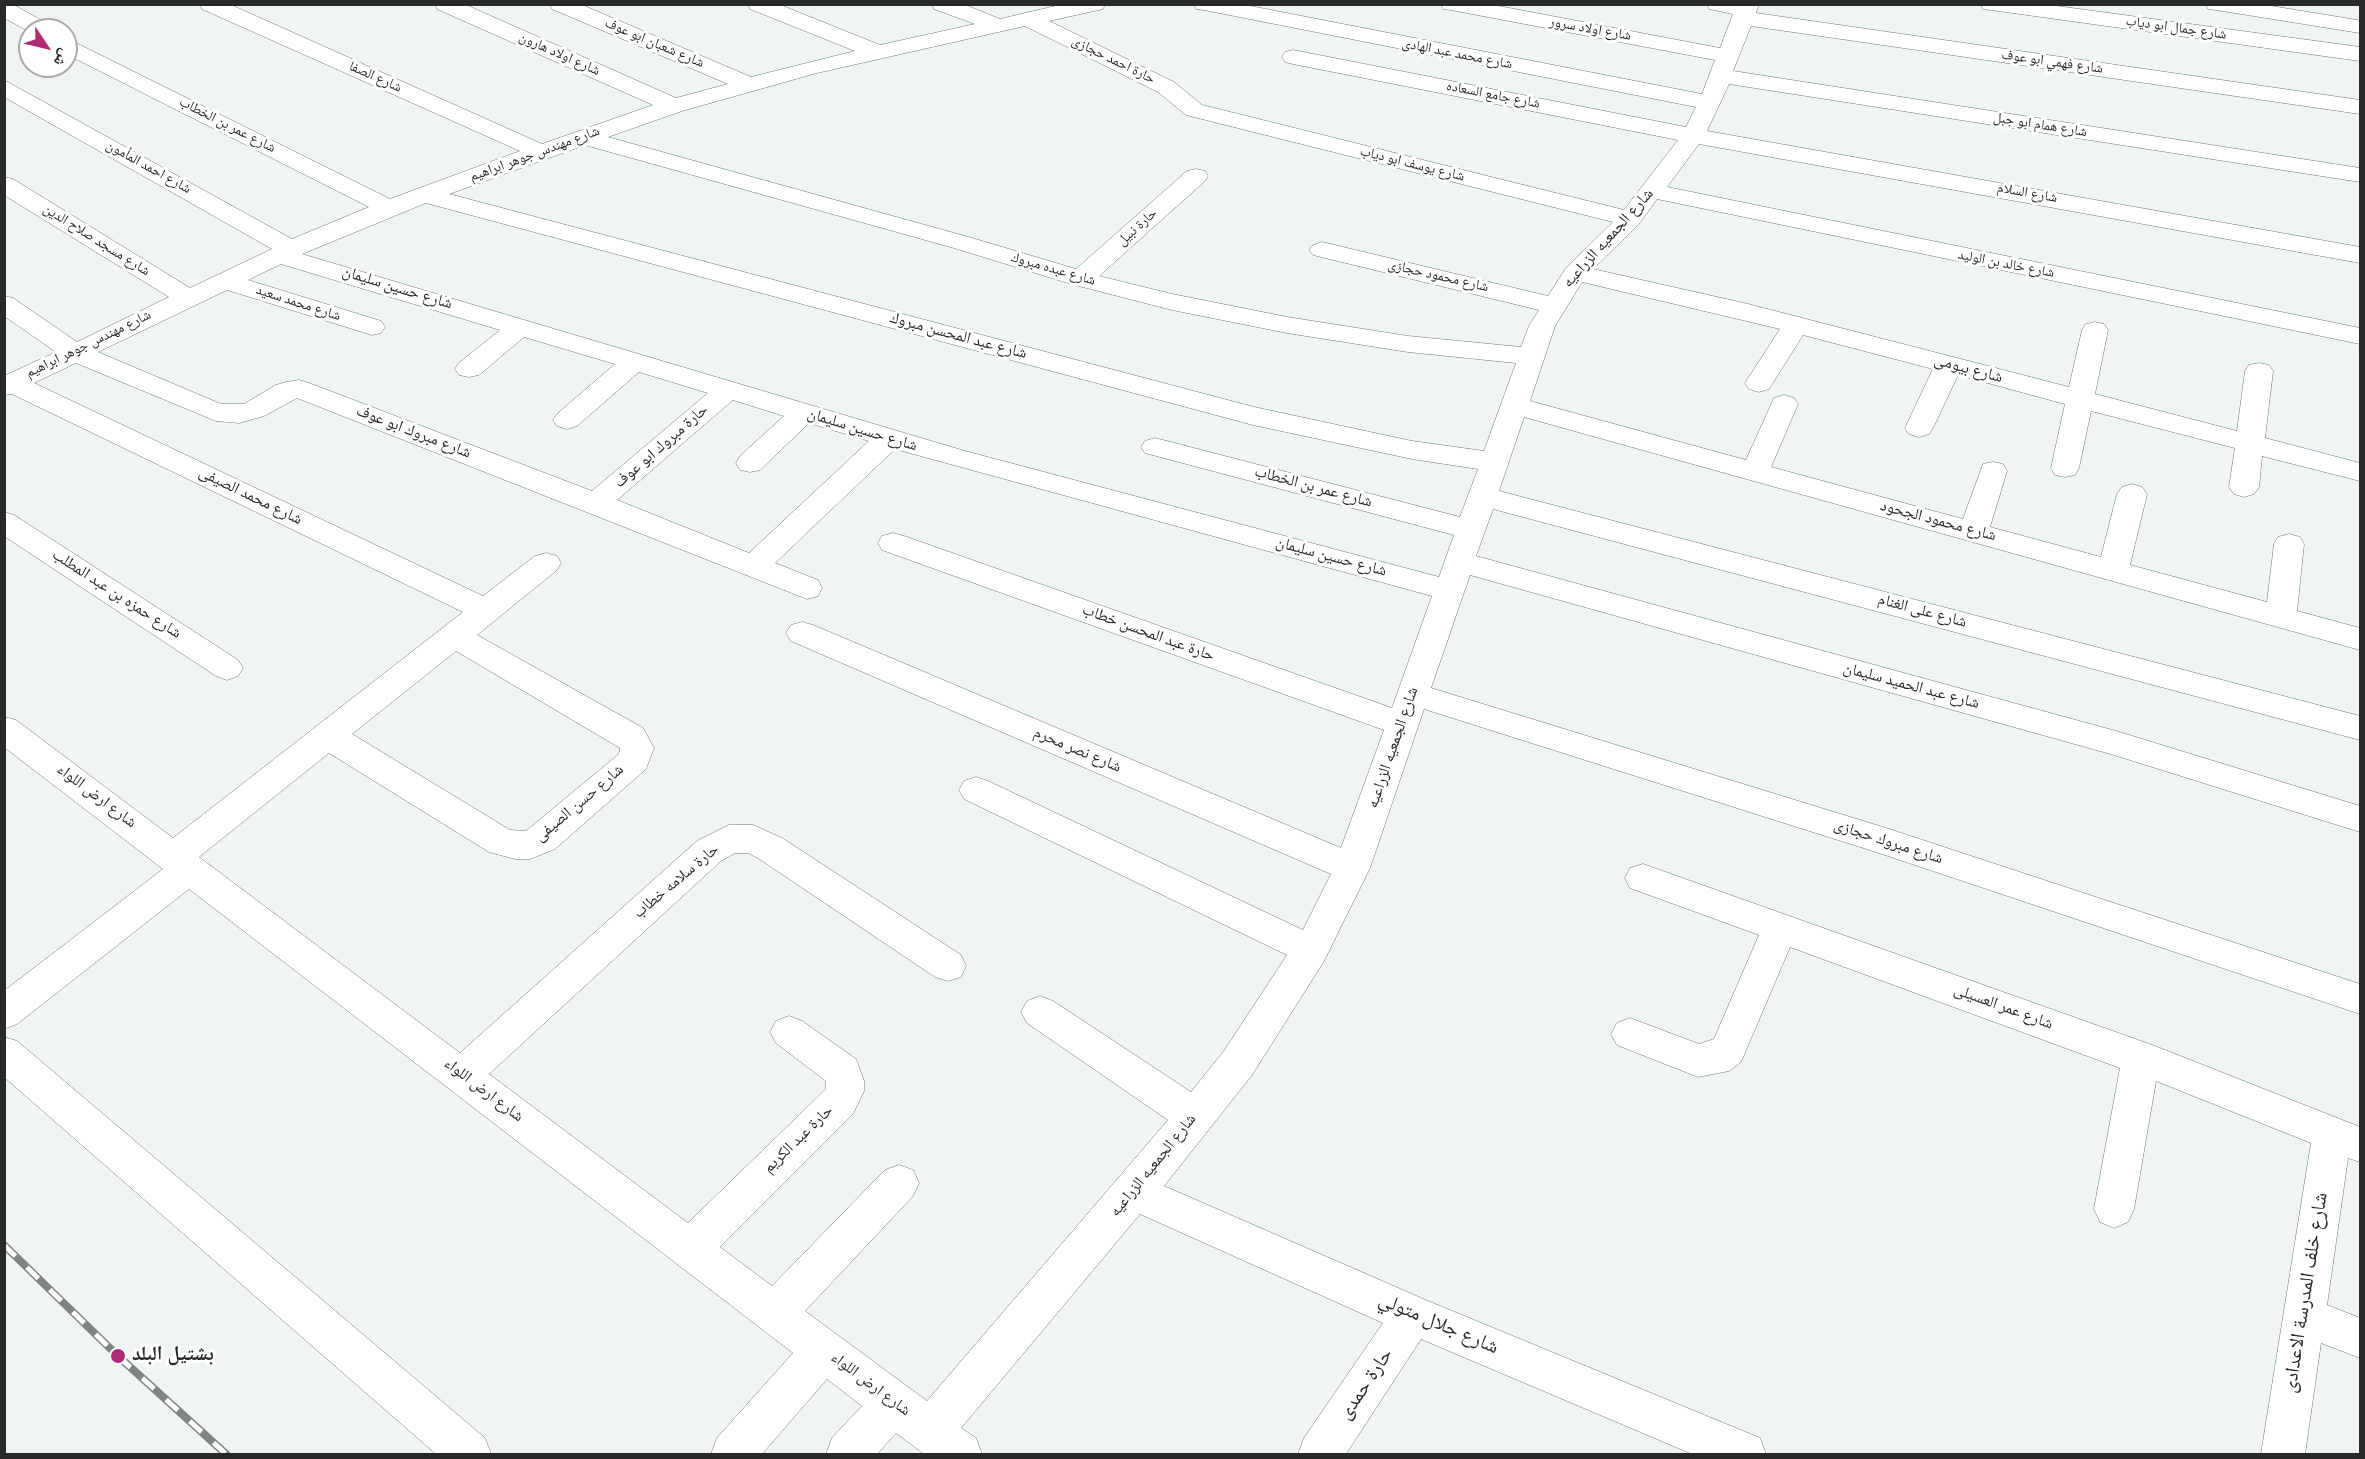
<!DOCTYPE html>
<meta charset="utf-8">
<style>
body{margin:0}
#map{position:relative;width:2365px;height:1459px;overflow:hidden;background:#eef5f2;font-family:Overpass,"Noto Naskh Arabic",sans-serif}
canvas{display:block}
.frame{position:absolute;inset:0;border:6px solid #272a29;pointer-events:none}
.north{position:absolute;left:18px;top:18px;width:60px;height:60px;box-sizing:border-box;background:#fff;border:2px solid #a9aaa9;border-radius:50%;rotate:125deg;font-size:16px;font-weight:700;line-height:24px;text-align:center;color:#272a29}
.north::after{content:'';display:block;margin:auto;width:21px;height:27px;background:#af2c74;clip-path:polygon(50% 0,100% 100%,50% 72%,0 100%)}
</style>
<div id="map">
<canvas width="2365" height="1459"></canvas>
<div class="frame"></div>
<div class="north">ش</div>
</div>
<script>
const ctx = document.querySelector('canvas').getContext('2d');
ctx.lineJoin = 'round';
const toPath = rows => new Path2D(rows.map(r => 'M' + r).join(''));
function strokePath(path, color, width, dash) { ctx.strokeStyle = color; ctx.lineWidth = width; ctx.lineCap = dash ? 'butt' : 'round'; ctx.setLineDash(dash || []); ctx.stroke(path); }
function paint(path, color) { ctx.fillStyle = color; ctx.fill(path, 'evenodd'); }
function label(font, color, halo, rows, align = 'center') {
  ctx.font = font + ' Overpass,"Noto Naskh Arabic",sans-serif'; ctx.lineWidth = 6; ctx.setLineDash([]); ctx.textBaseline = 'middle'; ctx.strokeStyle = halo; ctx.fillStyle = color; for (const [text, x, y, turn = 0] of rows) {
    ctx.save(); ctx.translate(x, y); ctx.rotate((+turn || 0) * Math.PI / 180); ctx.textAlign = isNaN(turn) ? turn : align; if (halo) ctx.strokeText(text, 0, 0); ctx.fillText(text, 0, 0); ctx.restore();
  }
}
const minor = toPath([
 [4,4,12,4,50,25,53,30,30,30,30,32,4,18,4,4],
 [200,4,229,4,542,144,653,105,437,9,435,4,464,4,676,98,728,84,552,9,550,4,580,4,751,77,855,51,750,9,748,4,778,4,880,45,975,24,934,9,932,4,963,4,1000,19,1064,4,1105,4,1103,9,1049,21,1174,82,1202,105,1624,210,1678,140,1293,64,1285,62,1282,57,1285,52,1293,50,1686,127,1696,107,1204,10,1196,9,1194,4,1240,4,1702,94,1715,60,1451,10,1443,9,1441,4,1488,4,1720,48,1733,14,1709,9,1707,4,1759,4,1756,13,2360,100,2360,114,1751,26,1733,71,2360,168,2360,182,1729,84,1707,131,2360,247,2360,263,1699,144,1667,187,2360,328,2360,344,1657,199,1639,224,1593,269,1748,304,2069,387,2082,330,2086,324,2095,322,2104,324,2108,330,2095,394,2237,431,2245,371,2249,365,2259,363,2269,365,2273,371,2265,438,2360,463,2360,481,2262,456,2259,487,2254,494,2244,497,2234,494,2229,487,2235,448,2091,411,2079,468,2075,475,2065,477,2055,475,2051,468,2065,404,1958,375,1933,428,1929,434,1919,437,1909,434,1905,428,1933,369,1803,335,1769,389,1759,392,1749,389,1745,383,1780,329,1582,282,1555,326,1530,401,1746,460,1774,398,1784,395,1794,398,1798,404,1771,467,1963,519,1983,464,1993,462,2003,464,2007,471,1990,527,2101,557,2117,494,2122,487,2132,484,2142,487,2147,494,2130,565,2267,602,2274,544,2278,537,2289,534,2300,537,2304,544,2297,611,2360,628,2360,650,1524,417,1499,491,2360,716,2360,740,1493,509,1476,556,2116,731,2360,806,2360,832,2114,755,1470,575,1431,688,1886,828,2360,984,2360,1014,1879,853,1424,709,1370,868,1324,961,1252,1075,1164,1186,1428,1301,1760,1438,1766,1454,1692,1454,1421,1339,1346,1454,1298,1454,1304,1438,1383,1323,1140,1214,961,1428,976,1438,982,1454,924,1454,896,1433,877,1454,826,1454,832,1438,862,1406,827,1379,762,1454,711,1454,717,1438,793,1353,189,889,17,1024,4,1029,4,991,163,869,4,747,4,717,16,720,173,838,463,612,12,394,4,395,4,376,56,352,4,316,4,296,13,298,77,342,169,297,4,195,4,177,13,179,190,288,272,249,4,97,4,80,292,239,369,207,66,54,66,38,390,199,520,151,202,9,200,4],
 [1025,26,1158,92,1186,115,1613,222,1566,268,1548,296,1322,242,1313,245,1309,250,1313,255,1539,310,1529,326,1521,347,1408,336,1287,317,1172,294,1099,276,1205,181,1208,176,1205,171,1196,169,1187,171,1076,269,972,238,608,137,682,111,817,73,1025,26],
 [585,145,954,248,1071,284,1172,310,1287,333,1408,352,1516,363,1484,451,1412,441,1254,407,449,194,585,145],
 [426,203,1253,425,1412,459,1478,469,1460,517,1155,438,1145,441,1141,447,1145,453,1454,535,1439,577,965,451,302,254,426,203],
 [281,264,500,330,459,363,455,369,459,375,469,377,479,375,524,337,615,364,557,414,553,420,557,426,567,429,577,426,639,372,708,393,592,491,309,383,299,380,286,382,276,385,244,404,221,404,98,352,227,290,372,335,381,333,385,327,381,321,248,280,281,264],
 [76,363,216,421,239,423,264,416,297,398,807,599,818,596,822,588,818,580,775,563,895,449,1432,596,1392,708,904,536,893,533,882,536,878,543,882,550,1384,730,1341,848,813,625,802,622,791,625,786,633,791,641,1331,874,1303,930,988,781,976,777,964,781,959,790,964,799,1287,955,1224,1051,1191,1092,1053,1001,1040,996,1027,1001,1021,1012,1027,1023,1168,1120,927,1401,805,1311,913,1196,919,1183,913,1170,899,1165,885,1170,772,1286,720,1247,853,1114,864,1091,864,1081,856,1059,802,1021,789,1016,776,1021,770,1032,776,1043,826,1081,826,1089,688,1223,489,1074,721,861,735,853,748,853,758,858,935,977,948,981,961,977,966,966,961,955,782,838,753,825,729,825,697,841,460,1053,199,857,329,753,489,852,515,859,530,859,555,849,646,769,654,748,643,728,477,635,557,570,561,563,557,556,546,553,535,556,483,596,34,383,76,363],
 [733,400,784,416,740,456,736,463,740,470,750,472,760,470,809,423,869,441,749,553,617,500,733,400],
 [456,651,620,748,619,754,526,831,510,830,352,734,456,651],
 [1981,4,2042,4,2360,47,2360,61,1991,10,1983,9,1981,4],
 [2206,4,2259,4,2357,20,2360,21,2360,33,2216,10,2208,9,2206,4],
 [4,512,14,515,238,660,243,668,238,676,227,680,216,676,4,536,4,512],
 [1643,864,2155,1046,2360,1127,2360,1162,2348,1158,2327,1305,2360,1318,2360,1358,2321,1343,2305,1454,2261,1454,2311,1143,2156,1081,2134,1209,2128,1222,2114,1228,2100,1222,2094,1209,2120,1068,1790,947,1741,1062,1729,1071,1698,1077,1617,1045,1611,1034,1617,1023,1630,1018,1699,1044,1714,1039,1759,935,1630,888,1625,878,1630,868,1643,864]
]);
const highway = toPath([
 [4,1037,17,1041,485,1438,491,1454,436,1454,4,1077,4,1037]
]);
const rail = toPath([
 [4,1245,118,1356,226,1454]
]);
const markers = [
 [118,1356,8,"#af2c74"]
];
const farStreetnames = [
 ["شارع جمال ابو دياب",2176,29,8],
 ["شارع اولاد سرور",1590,30,10],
 ["شارع شعبان ابو عوف",654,44,23],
 ["شارع اولاد هارون",559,55,24],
 ["شارع محمد عبد الهادى",1457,55,11],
 ["حارة احمد حجازى",1113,61,26],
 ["شارع فهمي ابو عوف",2052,63,8],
 ["شارع الصفا",375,78,24],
 ["شارع جامع السعاده",1493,96,11],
 ["شارع عمر بن الخطاب",227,126,27],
 ["شارع همام ابو جبل",2040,126,9],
 ["شارع مهندس جوهر ابراهيم",535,155,-20],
 ["شارع يوسف ابو دياب",1412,165,14],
 ["شارع احمد المأمون",148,168,29],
 ["شارع السلام",2027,194,10],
 ["حارة نبيل",1138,228,-42],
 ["شارع مسجد صلاح الدين",96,241,32],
 ["شارع خالد بن الوليد",2006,265,11],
 ["شارع عبده مبروك",1053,270,16],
 ["شارع محمود حجازى",1438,277,13],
 ["شارع محمد سعيد",298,304,18],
 ["شارع مهندس جوهر ابراهيم",89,345,-26]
];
const streetNames = [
 ["شارع الجمعيه الزراعيه",1609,239,-48],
 ["شارع حسين سليمان",397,289,17],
 ["شارع عبد المحسن مبروك",958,337,15],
 ["شارع بيومى",1968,370,15],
 ["شارع حسين سليمان",862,431,17],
 ["شارع مبروك ابو عوف",413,433,21],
 ["حارة مبروك ابو عوف",662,447,-41],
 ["شارع عمر بن الخطاب",1313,488,15],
 ["شارع محمد الصيفى",250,497,26],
 ["شارع محمود الجحود",1938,522,15],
 ["شارع حسين سليمان",1331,558,15],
 ["شارع حمزه بن عبد المطلب",116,595,33],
 ["شارع على الغنام",1922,612,15],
 ["حارة عبد المحسن خطاب",1148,634,20],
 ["شارع عبد الحميد سليمان",1911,687,15],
 ["شارع الجمعيه الزراعيه",1394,748,-71],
 ["شارع نصر محرم",1077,751,23],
 ["شارع ارض اللواء",96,797,37],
 ["شارع حسن الصيفى",580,804,-40],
 ["شارع مبروك حجازى",1888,843,18],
 ["حارة سلامه خطاب",677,882,-40],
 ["شارع عمر العسيلى",2003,1008,20],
 ["شارع ارض اللواء",483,1091,37],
 ["حارة عبد الكريم",799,1140,-44],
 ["شارع الجمعيه الزراعيه",1154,1166,-51],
 ["شارع ارض اللواء",870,1385,37]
];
const nearStreetnames = [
 ["شارع خلف المدرسة الاعدادى",2307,1293,-81],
 ["شارع جلال متولي",1438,1325,23],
 ["حارة حمدى",1367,1385,-56]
];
const nearPoinames = [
 ["بشتيل البلد",132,1356]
];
strokePath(minor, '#707573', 1);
strokePath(highway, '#707573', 1);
paint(minor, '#fff');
paint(highway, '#fff');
strokePath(rail, '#808583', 8);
strokePath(rail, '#fff', 5, [16]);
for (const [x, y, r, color] of markers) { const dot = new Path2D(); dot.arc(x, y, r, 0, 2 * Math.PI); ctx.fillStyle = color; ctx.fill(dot); strokePath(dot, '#fff', 2); }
label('14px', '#272a29', '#fff', farStreetnames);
label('16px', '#272a29', '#fff', streetNames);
label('20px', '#272a29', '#fff', nearStreetnames);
label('bold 20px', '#272a29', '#fff', nearPoinames, 'left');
</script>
